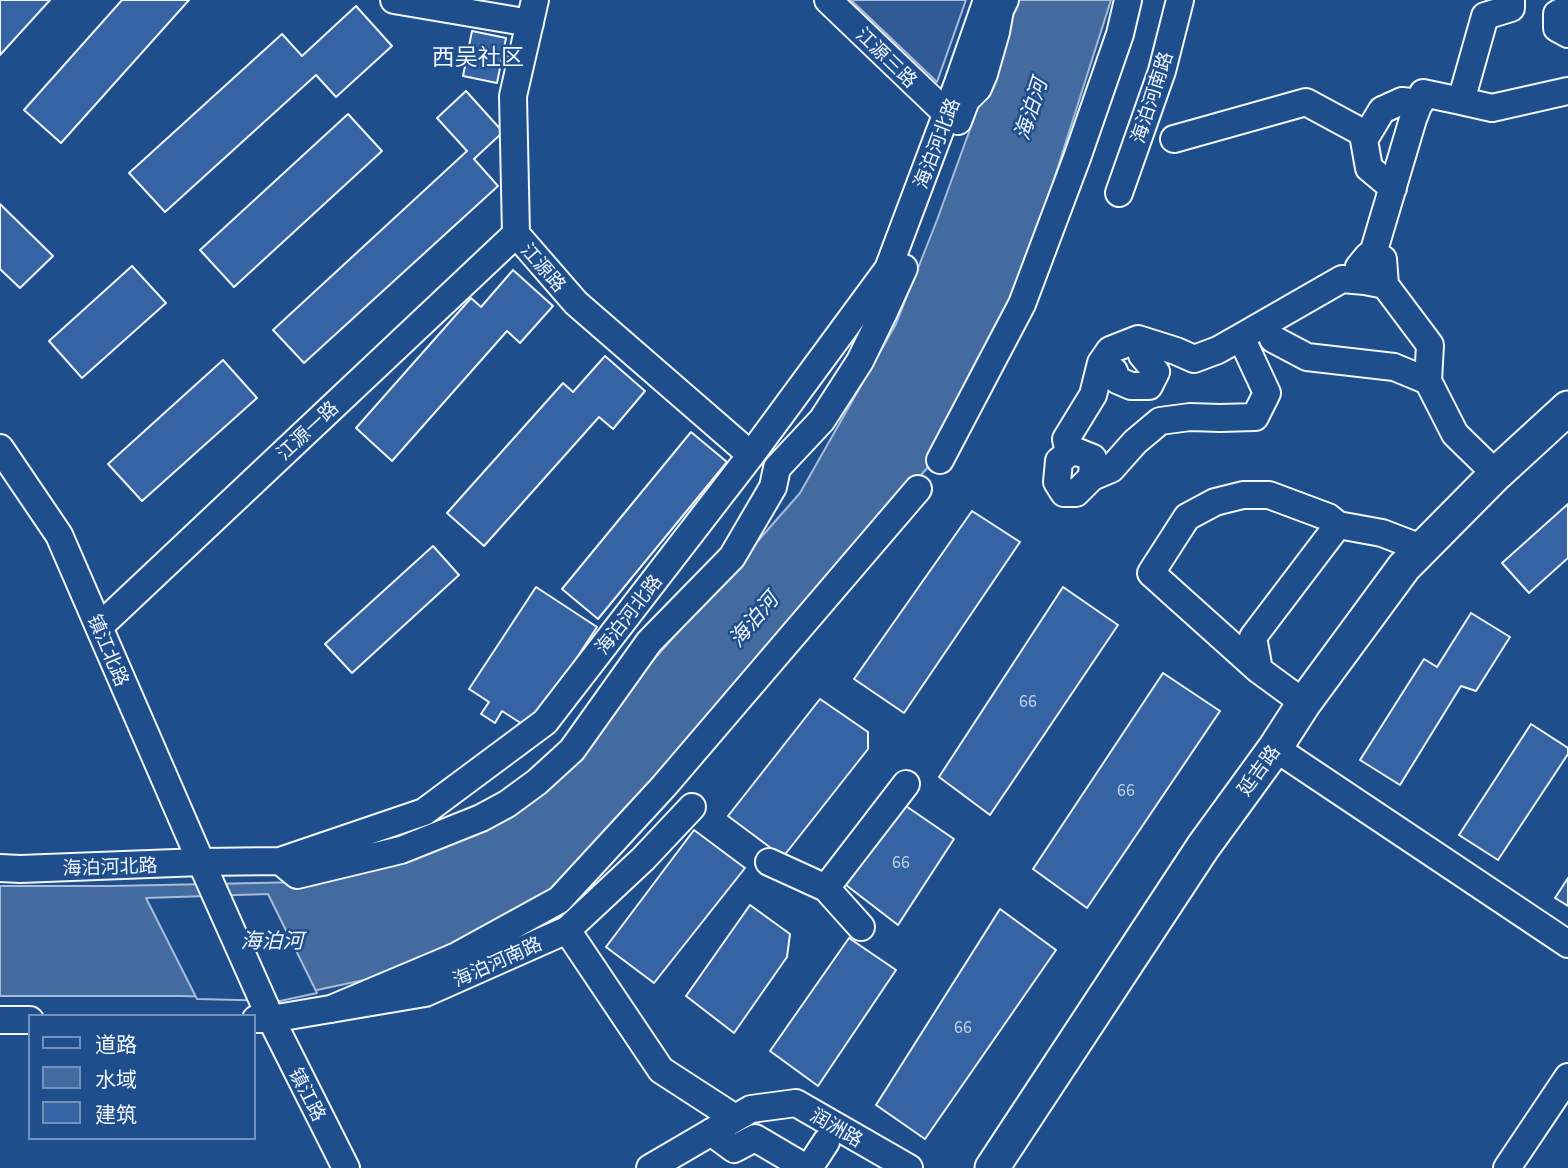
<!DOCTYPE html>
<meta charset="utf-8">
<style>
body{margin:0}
#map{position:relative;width:1568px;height:1168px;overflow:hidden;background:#1f4e8c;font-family:Georgia,"Noto Sans SC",serif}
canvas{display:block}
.legend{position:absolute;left:28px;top:1014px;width:228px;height:126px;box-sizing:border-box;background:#1f4e8c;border:2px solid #7391ba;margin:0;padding:9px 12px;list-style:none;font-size:21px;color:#f2f6ff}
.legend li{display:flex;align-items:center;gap:14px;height:35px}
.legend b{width:35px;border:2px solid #7391ba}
</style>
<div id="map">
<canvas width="1568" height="1168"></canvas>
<ul class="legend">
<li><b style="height:9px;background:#1f4e8c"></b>道路</li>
<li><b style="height:19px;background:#446ba0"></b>水域</li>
<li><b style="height:19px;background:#3563a3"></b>建筑</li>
</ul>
</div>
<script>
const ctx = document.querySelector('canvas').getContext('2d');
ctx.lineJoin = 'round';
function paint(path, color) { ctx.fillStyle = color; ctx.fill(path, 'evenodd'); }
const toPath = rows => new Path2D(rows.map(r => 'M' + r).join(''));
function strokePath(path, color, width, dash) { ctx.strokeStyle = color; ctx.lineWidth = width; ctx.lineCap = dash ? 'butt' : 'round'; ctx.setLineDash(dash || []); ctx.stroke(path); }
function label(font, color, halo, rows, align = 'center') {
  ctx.font = font + ' Georgia,"Noto Sans SC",serif'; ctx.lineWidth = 5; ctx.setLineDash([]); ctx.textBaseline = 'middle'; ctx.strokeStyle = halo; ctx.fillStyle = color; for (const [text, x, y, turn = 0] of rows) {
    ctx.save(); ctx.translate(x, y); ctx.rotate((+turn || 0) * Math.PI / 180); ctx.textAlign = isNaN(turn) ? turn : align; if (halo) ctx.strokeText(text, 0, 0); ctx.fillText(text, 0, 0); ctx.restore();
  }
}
const built = toPath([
 [851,0,966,0,937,82,851,0]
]);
const water = toPath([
 [1017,0,1111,0,1016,299,929,466,553,894,463,949,388,975,279,998,179,996,0,996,0,886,111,886,306,882,461,831,613,706,800,493,896,324,937,220,1017,0]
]);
const pier = toPath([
 [268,894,317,993,280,1001,197,999,146,898,268,894]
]);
const building = toPath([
 [0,0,50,0,0,55,0,0],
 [122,0,189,0,61,143,24,110,122,0],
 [356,6,392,46,336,97,316,75,165,212,129,173,282,34,302,56,356,6],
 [472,31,506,38,497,83,463,76,472,31],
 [466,91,503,132,474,159,498,186,304,363,273,330,467,151,437,118,466,91],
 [348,114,382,151,234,287,200,250,348,114],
 [0,204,53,256,20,288,0,269,0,204],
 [132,266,166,303,82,378,49,341,132,266],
 [513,270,553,306,520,343,507,331,392,461,356,428,471,298,481,307,513,270],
 [605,356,645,391,613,429,599,417,484,546,447,513,563,383,573,392,605,356],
 [223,360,257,398,142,501,108,464,223,360],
 [691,432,727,462,598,619,562,589,691,432],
 [1568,504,1568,558,1529,593,1502,563,1568,504],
 [972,511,1020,542,904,713,854,679,972,511],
 [433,546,459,575,352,673,325,644,433,546],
 [536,587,597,627,530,729,502,711,495,723,481,714,489,702,469,689,536,587],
 [1063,587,1118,625,990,815,939,777,1063,587],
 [1471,613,1510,637,1476,691,1461,686,1400,785,1360,760,1424,659,1437,667,1471,613],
 [1163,673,1220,711,1087,908,1033,869,1163,673],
 [820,699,868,732,868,749,783,857,728,816,820,699],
 [1531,724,1568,748,1568,754,1498,860,1459,835,1531,724],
 [903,804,954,839,898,925,846,885,903,804],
 [694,830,745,868,654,983,606,947,694,830],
 [1568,878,1568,906,1555,898,1568,878],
 [750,905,790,934,787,957,734,1033,686,996,750,905],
 [1000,909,1056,950,925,1139,876,1105,1000,909],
 [849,938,896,970,818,1086,770,1051,849,938]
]);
const minor = toPath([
 [394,0,530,23],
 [535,0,513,96,516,234,576,303,751,455],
 [828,0,947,114],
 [1568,8,1557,14,1557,28,1568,34],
 [1485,16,1511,8,1511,0],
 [1461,101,1492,108,1568,91],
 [958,121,966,100,978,88,984,74,996,32,1000,10,1005,0],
 [1174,139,1306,102,1367,135],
 [1393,188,1369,168,1364,140,1382,110,1402,101,1420,103],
 [1119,193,1162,71,1180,0],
 [1372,257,1413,119,1423,93,1461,101,1485,16],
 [1385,285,1383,259,1368,256,1359,267,1365,281,1385,285,1430,345,1428,381],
 [1273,339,1307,357,1394,367,1428,381,1455,434,1496,474],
 [1101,363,1114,371,1117,380,1131,386,1149,386,1156,372,1142,355,1138,339],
 [0,448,59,535,201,862,271,1019,346,1168],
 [1069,453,1066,439,1093,395,1101,363,1110,350,1138,339,1176,351,1194,359,1218,350,1241,337],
 [940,460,1022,304,1077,158,1120,34,1128,0],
 [1092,477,1093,458,1078,452,1069,453,1059,461,1057,482,1064,493,1076,493,1092,477,1111,469,1135,442,1160,421,1190,417,1220,418,1255,417,1267,393,1241,337,1342,279,1365,281],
 [99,627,516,234],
 [1259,670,1151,573,1187,517,1215,502,1243,495,1269,495,1328,517,1338,525],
 [1304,703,1259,670,1253,637,1338,525,1382,533,1421,548],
 [1275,748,1568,944],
 [280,861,297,875,401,850,481,818,507,804,537,782,572,750,649,642,732,557,773,487,777,468,822,420,860,361,883,314,904,268],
 [769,862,826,888],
 [0,868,20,869,201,862,280,861,424,812,545,722,751,455,888,269,958,83,987,0],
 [861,927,826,888,906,784],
 [567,930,661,1070,735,1118],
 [331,1009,457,956,559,900,664,786,918,489],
 [256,1019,271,1019,425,993,567,930,643,859,692,807],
 [0,1020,30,1020],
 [711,1132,734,1149,755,1138,806,1168],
 [650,1168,751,1109,796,1103,909,1168],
 [809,1168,826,1142],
 [1507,1168,1568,1077]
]);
const major = toPath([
 [992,1168,1203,847,1275,748,1304,703,1404,567,1496,474,1568,408]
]);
const numberNames = [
 ["66",1028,701],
 ["66",1126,790],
 ["66",901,862],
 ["66",963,1027]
];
const streetNames = [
 ["江源三路",887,57,44],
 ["海泊河南路",1151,97,-72],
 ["海泊河北路",936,143,-69],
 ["江源路",544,267,49],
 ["江源一路",307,430,-43],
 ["海泊河北路",628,614,-52],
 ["镇江北路",109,650,67],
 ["延吉路",1258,770,-54],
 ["海泊河北路",110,866,-2],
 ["海泊河南路",497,961,-24],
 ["镇江路",308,1094,63],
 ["润洲路",837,1127,30]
];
const waterNames = [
 ["海泊河",1030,109,-72],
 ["海泊河",753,619,-50],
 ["海泊河",272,940]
];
const quarterNames = [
 ["西吴社区",478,56]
];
paint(built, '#305b95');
strokePath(built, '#a8bbd7', 2);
paint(water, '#446ba0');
strokePath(water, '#a8bbd7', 2);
paint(pier, '#1f4e8c');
strokePath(pier, '#a8bbd7', 2);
paint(building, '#3563a3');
strokePath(building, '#f2f6ff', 2);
strokePath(minor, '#f2f6ff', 30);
strokePath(major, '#f2f6ff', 37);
strokePath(minor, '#1f4e8c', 26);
strokePath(major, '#1f4e8c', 33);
label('16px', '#c3d1e8', null, numberNames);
label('19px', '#f2f6ff', '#1f4e8c', streetNames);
label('italic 21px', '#f2f6ff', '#1f4e8c', waterNames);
label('23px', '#f2f6ff', '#1f4e8c', quarterNames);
</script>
